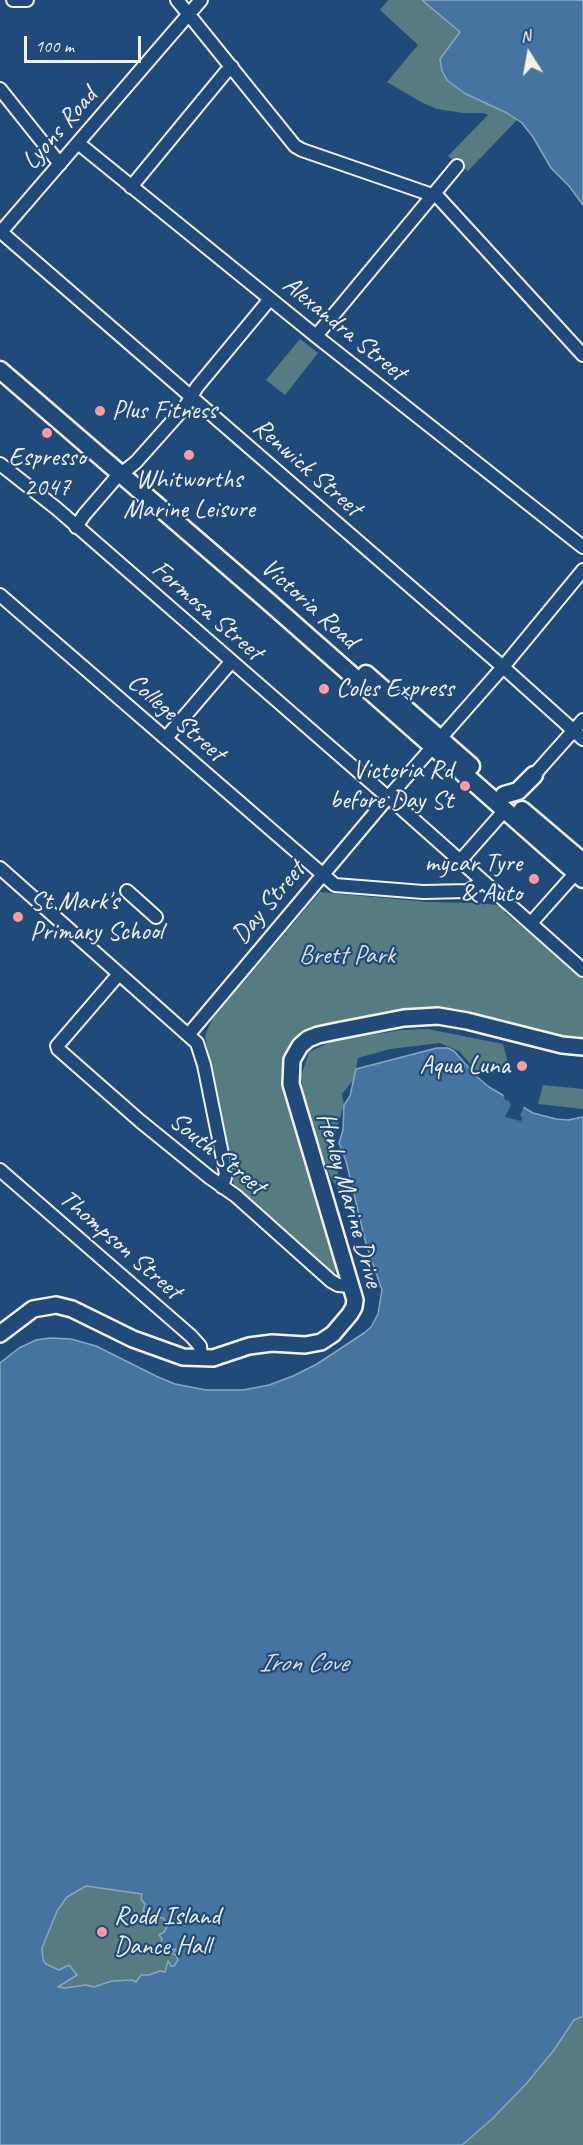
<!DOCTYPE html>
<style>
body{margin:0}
#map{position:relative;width:583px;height:2145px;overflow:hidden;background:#1f4a7a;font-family:Caveat,sans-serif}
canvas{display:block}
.north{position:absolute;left:499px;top:24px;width:60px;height:60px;-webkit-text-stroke:4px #1f4a7a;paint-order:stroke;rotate:349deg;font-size:16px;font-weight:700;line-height:24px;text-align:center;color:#f4f1e8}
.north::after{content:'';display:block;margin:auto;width:21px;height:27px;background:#f4f1e8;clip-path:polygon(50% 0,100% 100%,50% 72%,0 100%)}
.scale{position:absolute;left:24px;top:36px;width:117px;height:27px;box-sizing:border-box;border:3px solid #f4f1e8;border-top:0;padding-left:8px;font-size:18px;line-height:21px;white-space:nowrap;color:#f4f1e8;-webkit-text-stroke:4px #1f4a7a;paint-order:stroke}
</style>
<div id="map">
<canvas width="583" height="2145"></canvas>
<div class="north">N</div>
<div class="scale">100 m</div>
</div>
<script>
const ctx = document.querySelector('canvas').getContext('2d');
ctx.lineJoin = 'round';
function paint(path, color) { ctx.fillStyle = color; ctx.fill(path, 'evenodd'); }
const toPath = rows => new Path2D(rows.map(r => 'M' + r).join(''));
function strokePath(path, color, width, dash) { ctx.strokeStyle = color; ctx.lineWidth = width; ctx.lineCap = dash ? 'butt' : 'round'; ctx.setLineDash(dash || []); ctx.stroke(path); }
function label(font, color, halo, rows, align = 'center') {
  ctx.font = font + ' Caveat,sans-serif'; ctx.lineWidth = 4.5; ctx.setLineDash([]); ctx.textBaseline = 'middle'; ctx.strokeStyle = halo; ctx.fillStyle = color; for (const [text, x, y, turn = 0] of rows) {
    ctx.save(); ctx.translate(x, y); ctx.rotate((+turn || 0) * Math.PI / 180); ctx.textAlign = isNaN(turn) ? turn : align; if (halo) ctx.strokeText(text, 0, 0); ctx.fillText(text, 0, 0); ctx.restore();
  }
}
const green = toPath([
 [388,0,422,0,460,32,440,59,444,75,464,93,507,113,517,120,468,171,448,156,488,115,484,113,463,113,437,109,421,102,387,82,418,45,380,10],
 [300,339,318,353,285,395,266,380],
 [320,892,428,902,479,903,505,906,504,912,583,978,583,1040,539,1035,511,1023,486,1016,436,1011,330,1024,292,1040,282,1072,338,1266,334,1274,235,1190,205,1035,213,1018],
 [428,1029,503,1044,508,1063,504,1070,478,1073,459,1051,440,1043,390,1049,358,1058,354,1079,342,1094,344,1105,330,1149,337,1167,341,1194,330,1176,306,1112,301,1076,309,1052,333,1041,401,1030],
 [543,1085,583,1089,583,1109,538,1104],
 [86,1886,142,1894,142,1900,145,1904,143,1911,163,1918,165,1921,167,1927,164,1932,159,1935,162,1939,159,1947,165,1951,176,1949,175,1954,178,1960,174,1966,171,1966,169,1962,164,1972,140,1976,136,1982,131,1980,112,1981,94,1987,82,1985,65,1988,58,1987,58,1985,76,1975,69,1965,59,1970,46,1964,43,1960,42,1948,57,1911,67,1897],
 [583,2016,583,2145,462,2145,492,2119,526,2084,554,2050,574,2020]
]);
const water = toPath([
 [422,0,583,0,583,205,569,186,551,168,533,137,522,123,507,113,464,93,447,80,442,71,440,59,460,32,422,0],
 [437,1048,448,1048,454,1051,476,1076,489,1087,533,1113,556,1119,568,1120,583,1117,583,2016,574,2020,554,2050,526,2084,492,2119,462,2145,0,2145,0,1363,19,1348,36,1340,50,1338,71,1339,96,1346,158,1377,175,1384,206,1390,243,1390,269,1385,293,1376,317,1364,364,1333,371,1327,378,1314,382,1290,366,1244,346,1161,339,1143,343,1130,344,1105,350,1096,356,1069,437,1048],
 [86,1886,142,1894,141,1899,145,1904,143,1911,151,1913,154,1917,163,1918,165,1921,167,1927,164,1932,159,1935,162,1939,159,1947,163,1951,176,1949,172,1954,176,1955,178,1960,174,1966,171,1966,168,1961,165,1972,160,1971,149,1975,141,1975,136,1982,132,1980,112,1981,94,1987,86,1985,65,1988,58,1987,77,1975,69,1965,59,1970,46,1964,43,1960,42,1948,57,1911,67,1897,86,1886]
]);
const pier = toPath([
 [503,1093,524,1106,520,1116,522,1117,521,1121,505,1117,511,1105,509,1101,505,1100]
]);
const minor = toPath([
 [13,0,27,0],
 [177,0,295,146,302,150,438,197,583,355],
 [0,89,60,164],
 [78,143,316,336,583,547],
 [131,187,225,73,232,67],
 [1,232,503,667,583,739],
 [0,233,201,0],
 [316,336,457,166],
 [0,464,56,508,383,793],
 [76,527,84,515,115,479,136,462,185,407,197,387,270,299],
 [0,595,335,885,423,892,468,891,483,881],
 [166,738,231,662],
 [534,775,583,720],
 [393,792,503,667,583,570],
 [394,802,583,970],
 [460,861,505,810],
 [0,868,197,1043,204,1065,226,1174,222,1187],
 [127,891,156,917],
 [531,923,580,868],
 [189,1034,384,802],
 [57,1046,119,974],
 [58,1049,140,1121,209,1177,236,1196,331,1281,338,1285,351,1286],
 [0,1170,191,1336,200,1346,201,1359]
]);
const major = toPath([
 [0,1334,33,1309,56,1305,72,1309,133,1339,183,1357,213,1358,249,1346,272,1343,305,1345,321,1342,333,1334,350,1314,354,1307,355,1300,291,1084,292,1060,300,1046,308,1039,318,1035,337,1031,404,1018,438,1016,467,1021,562,1045,583,1047]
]);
const highway = toPath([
 [0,370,269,602,583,879],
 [366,674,471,766],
 [504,795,518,791,534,775],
 [522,810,583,862]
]);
const markers = [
 [100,411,6,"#ff9aa2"],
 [47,433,6,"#ff9aa2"],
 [189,455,6,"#ff9aa2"],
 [324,689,6,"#ff9aa2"],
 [465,786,6,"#ff9aa2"],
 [534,879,6,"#ff9aa2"],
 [18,917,6,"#ff9aa2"],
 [522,1066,6,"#ff9aa2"],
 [102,1932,6,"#ff9aa2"]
];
const streetNames = [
 ["Lyons Road",60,129,-49],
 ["Alexandra Street",344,329,39],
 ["Renwick Street",307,468,41],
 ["Victoria Road",309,604,42],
 ["Formosa Street",207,611,41],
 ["College Street",176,718,41],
 ["Day Street",269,903,-50],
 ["South Street",217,1154,39],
 ["Henley Marine Drive",349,1200,74],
 ["Thompson Street",120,1245,41]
];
const poiNames = [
 ["Plus Fitness",112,411],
 ["Espresso",47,458,"center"],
 ["2047",47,488,"center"],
 ["Whitworths",189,480,"center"],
 ["Marine Leisure",189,510,"center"],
 ["Coles Express",336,689],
 ["Victoria Rd",453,771,"right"],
 ["before Day St",453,801,"right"],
 ["mycar Tyre",522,864,"right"],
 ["& Auto",522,894,"right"],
 ["St Mark's",30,902],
 ["Primary School",30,932],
 ["Aqua Luna",510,1066,"right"],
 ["Rodd Island",114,1917],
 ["Dance Hall",114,1947]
];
const parkNames = [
 ["Brett Park",347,956]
];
const waterNames = [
 ["Iron Cove",303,1664]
];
paint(green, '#567c82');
paint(water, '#4674a1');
strokePath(water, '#8ca6bd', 1.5);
paint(pier, '#1f4a7a');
strokePath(minor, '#f4f1e8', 16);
strokePath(major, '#f4f1e8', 20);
strokePath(highway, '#f4f1e8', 21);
strokePath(minor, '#1f4a7a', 12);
strokePath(major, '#1f4a7a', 15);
strokePath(highway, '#1f4a7a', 16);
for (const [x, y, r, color] of markers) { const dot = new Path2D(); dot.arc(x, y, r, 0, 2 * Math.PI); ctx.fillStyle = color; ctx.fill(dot); strokePath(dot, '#1f4a7a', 2); }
label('26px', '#f4f1e8', '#1f4a7a', streetNames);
label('26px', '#f4f1e8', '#1f4a7a', poiNames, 'left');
label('26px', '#dcdfd9', '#1f4a7a', parkNames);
label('italic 27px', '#dadedd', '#1f4a7a', waterNames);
</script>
